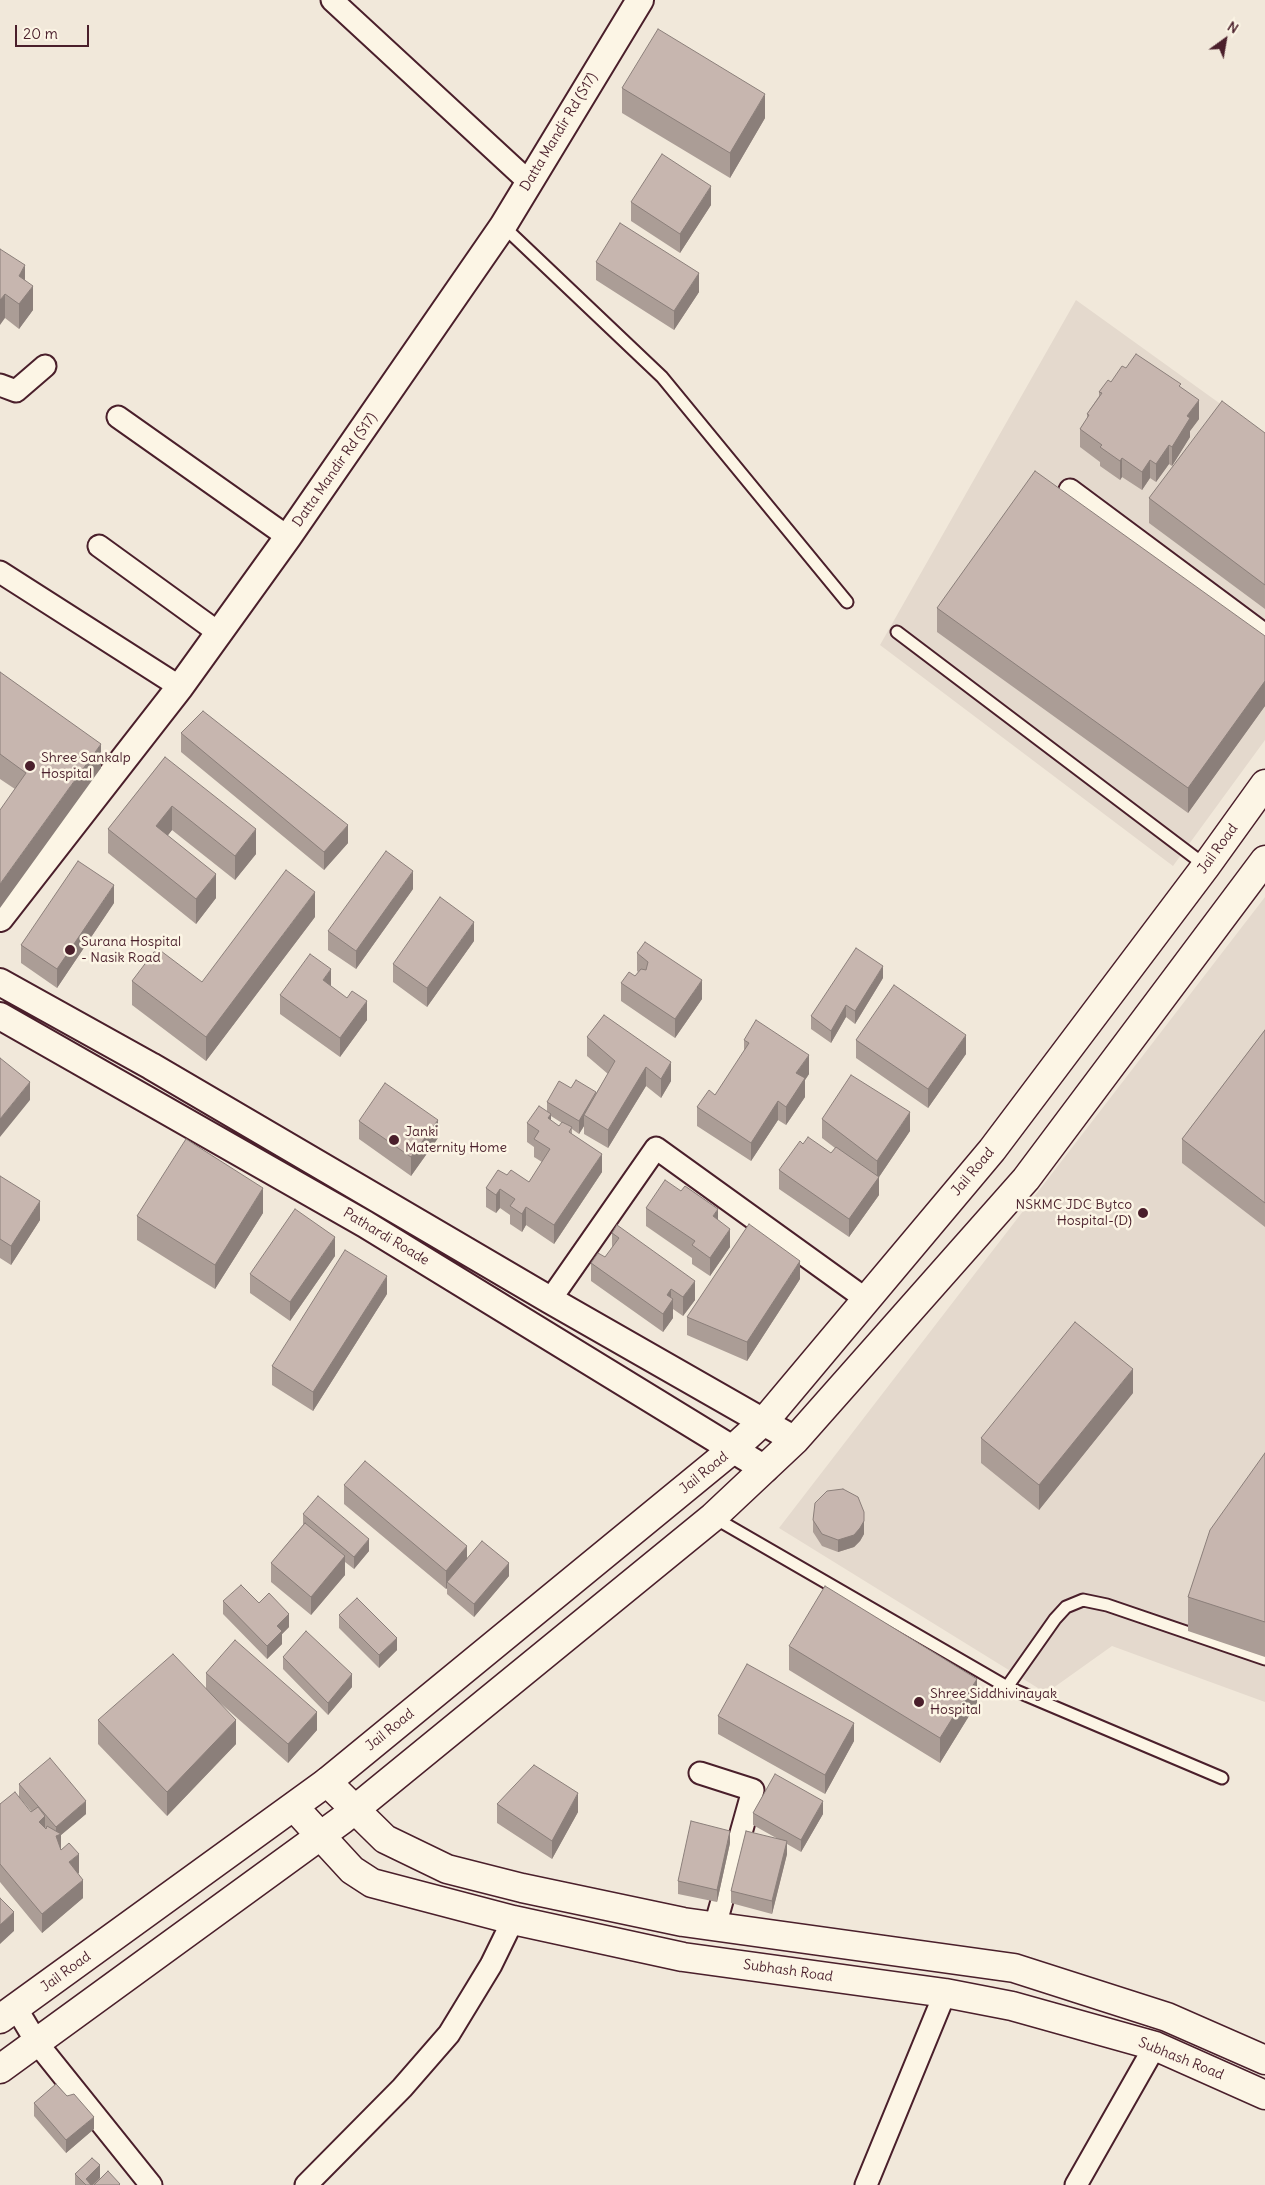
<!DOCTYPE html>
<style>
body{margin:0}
#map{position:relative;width:1265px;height:2185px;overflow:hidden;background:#f1e8da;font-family:Delius,sans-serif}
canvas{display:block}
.north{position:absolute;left:1200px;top:15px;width:50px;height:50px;-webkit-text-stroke:4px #fcf5e5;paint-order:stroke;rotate:32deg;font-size:14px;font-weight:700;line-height:20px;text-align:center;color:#4a1f2b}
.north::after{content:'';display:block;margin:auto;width:18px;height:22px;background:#4a1f2b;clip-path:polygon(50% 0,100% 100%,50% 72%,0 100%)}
.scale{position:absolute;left:15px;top:25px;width:74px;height:22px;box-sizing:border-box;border:2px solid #4a1f2b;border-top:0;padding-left:6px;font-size:15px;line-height:18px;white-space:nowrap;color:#4a1f2b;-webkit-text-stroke:4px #fcf5e5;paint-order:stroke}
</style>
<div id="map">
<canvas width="1265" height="2185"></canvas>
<div class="north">N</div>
<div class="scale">20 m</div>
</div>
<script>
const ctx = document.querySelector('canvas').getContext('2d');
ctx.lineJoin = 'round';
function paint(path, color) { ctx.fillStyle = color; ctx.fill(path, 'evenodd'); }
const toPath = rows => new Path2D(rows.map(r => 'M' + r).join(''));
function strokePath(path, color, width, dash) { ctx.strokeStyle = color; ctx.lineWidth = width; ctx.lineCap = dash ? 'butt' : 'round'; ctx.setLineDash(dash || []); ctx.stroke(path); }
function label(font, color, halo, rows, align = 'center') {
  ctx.font = font + ' Delius,sans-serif'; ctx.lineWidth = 5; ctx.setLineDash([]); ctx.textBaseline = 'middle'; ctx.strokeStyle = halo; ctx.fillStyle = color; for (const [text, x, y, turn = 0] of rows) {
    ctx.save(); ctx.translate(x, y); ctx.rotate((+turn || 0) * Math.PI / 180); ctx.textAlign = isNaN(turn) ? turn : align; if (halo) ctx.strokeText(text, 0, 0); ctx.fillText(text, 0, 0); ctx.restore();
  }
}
const built = toPath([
 [1076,300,1265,436,1265,740,1173,866,880,645],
 [1265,897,1265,1702,1112,1646,1046,1693,779,1528]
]);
const service = toPath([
 [503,226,662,377,847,602],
 [897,632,1206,866],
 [713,1517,1007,1687,1222,1778],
 [1007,1687,1055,1619,1066,1607,1083,1600,1107,1605,1265,1659]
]);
const minor = toPath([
 [332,0,529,182],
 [0,385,16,391,45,366],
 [118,417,288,537],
 [1070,490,1265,635],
 [99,546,219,633],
 [0,572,180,687],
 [550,1300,656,1148,867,1300],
 [700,1773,753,1790,715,1926],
 [16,2008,37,2043,151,2185],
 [306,2185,402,2088,449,2034,491,1965,513,1920],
 [866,2185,945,1993],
 [1076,2185,1155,2046]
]);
const tertiary = toPath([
 [0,918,180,687,288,537,503,226,640,0],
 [0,982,151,1066,550,1300,795,1440],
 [0,1016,365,1224,765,1469]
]);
const secondary = toPath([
 [327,1782,385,1839,447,1869,522,1888,683,1922,1014,1968,1167,2017,1265,2060],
 [294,1807,352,1870,372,1883,513,1920,683,1957,945,1993,1012,2006,1155,2046,1265,2095]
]);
const primary = toPath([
 [0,2019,327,1782,733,1449,767,1418,992,1150,1206,866,1265,784],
 [0,2069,342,1820,713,1517,795,1440,1026,1179,1265,860]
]);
const wall = toPath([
 [622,88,765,118,730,178,622,113],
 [631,202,711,205,680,253,631,221],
 [0,249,25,280,33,310,19,329,5,318],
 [596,262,699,292,674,330,596,280],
 [1126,368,1181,388,1199,419,1190,431,1190,437,1172,466,1169,464,1156,482,1150,478,1142,490,1122,477,1120,480,1100,466,1100,462,1080,447,1080,429,1087,419,1087,414,1099,396,1099,392,1111,382],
 [1265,433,1265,609,1149,523,1149,498],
 [937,608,1265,636,1265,706,1188,813,937,632],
 [0,672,101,768,15,789,0,779],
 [181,733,348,843,324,870,181,752],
 [165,757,256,854,235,880,172,830,167,836,216,898,196,924,108,853,108,829],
 [413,889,356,969,328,950,328,931],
 [114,903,57,988,21,963,21,945],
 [315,917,206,1061,132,1005,132,981,202,982],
 [474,941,427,1007,393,982,393,964],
 [637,953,702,999,675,1038,621,1001,621,983,635,976,638,972,637,971],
 [883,978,855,1024,846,1017,831,1043,811,1029,811,1016],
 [331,987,367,1020,340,1057,280,1014,280,995],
 [604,1015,671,1081,661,1098,646,1086,608,1148,584,1134,584,1126,579,1134,572,1129,572,1134,602,1172,554,1244,526,1225,522,1232,510,1224,510,1215,500,1208,496,1213,486,1207,486,1188,507,1175,529,1182,542,1162,534,1157,534,1147,527,1142,527,1123,547,1111,547,1102,571,1088,596,1093,608,1074,587,1056,587,1037],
 [551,1116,562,1123,559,1126,551,1121],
 [1265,1030,1265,1227,1182,1163,1182,1139],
 [744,1040,809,1074,805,1080,805,1097,786,1125,778,1120,751,1161,697,1126,697,1107,715,1095,744,1052],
 [856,1040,966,1054,928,1108,856,1058],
 [822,1119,910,1131,879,1177,879,1195,849,1237,779,1189,779,1170,831,1153,835,1148,822,1138],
 [359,1121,438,1138,411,1176,359,1139],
 [0,1176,40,1220,11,1265,0,1258],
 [646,1208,718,1220,730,1247,710,1276,692,1264,692,1258,646,1226],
 [263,1213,215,1289,137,1240,137,1216],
 [617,1225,695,1300,683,1316,673,1309,673,1318,663,1332,591,1281,591,1263,605,1257,612,1248,612,1233],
 [335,1256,290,1321,250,1293,250,1274],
 [800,1279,747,1361,687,1335,687,1317],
 [387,1294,313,1411,272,1385,272,1366],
 [1133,1393,1039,1510,981,1463,981,1438],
 [1265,1453,1265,1657,1188,1631,1188,1597],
 [344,1485,467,1558,509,1576,474,1617,447,1594,447,1588,446,1589,344,1504],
 [303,1514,369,1551,354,1569,345,1562,345,1575,311,1615,271,1582,271,1563,303,1525],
 [813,1520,864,1525,864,1534,860,1541,854,1547,838,1552,822,1546,813,1532],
 [223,1601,259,1603,289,1627,282,1634,282,1644,267,1659,223,1614],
 [339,1615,397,1650,379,1668,339,1628],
 [789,1646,977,1703,940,1763,789,1670],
 [283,1657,352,1687,328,1715,283,1669],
 [206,1673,317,1730,288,1763,218,1701,236,1744,167,1816,98,1744,98,1720,206,1689],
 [718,1716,854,1741,825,1794,718,1734],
 [19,1784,86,1814,61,1835,61,1849,79,1873,78,1873,83,1898,42,1933,0,1882,0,1804,31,1812,32,1812,19,1797],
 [497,1804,578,1812,552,1859,497,1823],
 [753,1813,823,1814,801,1852,787,1844,787,1854,772,1914,731,1903,731,1891,778,1839,753,1825],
 [730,1843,717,1902,678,1894,678,1881],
 [34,2103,94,2129,66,2153,34,2116],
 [75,2174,100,2178,93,2185,75,2185]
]);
const shadedWall = toPath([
 [765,94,765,118,730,178,730,153],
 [711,186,711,205,680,253,680,234],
 [25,265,25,289,19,276],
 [699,273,699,292,674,330,674,311],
 [33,286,33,310,19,329,19,304],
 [5,294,5,318,0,325,0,300],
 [1199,400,1199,419,1190,431,1190,437,1172,466,1172,447,1187,416],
 [1169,445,1169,464,1156,482,1156,464],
 [1122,458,1122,477,1120,480,1120,461],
 [1150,460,1150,478,1142,490,1142,472],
 [1265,681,1265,706,1188,813,1188,788],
 [101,744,101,768,0,908,0,884],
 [172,806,172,830,156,851,156,826],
 [348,825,348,843,324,870,324,852],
 [256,829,256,854,235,880,235,856],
 [413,871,413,889,356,969,356,951],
 [216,874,216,898,196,924,196,899],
 [114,885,114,903,57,988,57,969],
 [315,892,315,917,206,1061,206,1037],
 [474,922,474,941,427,1007,427,988],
 [883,966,883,978,855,1024,855,1011],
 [331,969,331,988,323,980],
 [702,980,702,999,675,1038,675,1019],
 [367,1001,367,1020,340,1057,340,1038],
 [846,1005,846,1017,831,1043,831,1031],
 [966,1035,966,1054,928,1108,928,1089],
 [809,1055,809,1074,805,1080,805,1097,786,1125,786,1107,796,1073],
 [671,1062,671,1081,661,1098,661,1079],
 [646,1067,646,1086,608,1148,608,1130],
 [30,1082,30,1100,0,1137,0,1119],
 [596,1092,584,1115,584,1126,579,1134,579,1121],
 [778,1101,778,1120,751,1161,751,1143],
 [910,1112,910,1131,879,1177,879,1195,849,1237,849,1219,877,1179,877,1161],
 [551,1114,551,1132,548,1118],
 [438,1120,438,1138,411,1176,411,1157],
 [602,1154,602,1172,554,1244,554,1225],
 [263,1188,263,1213,215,1289,215,1265],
 [500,1189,500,1208,496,1213,496,1195],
 [40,1201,40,1220,11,1265,11,1246],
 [526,1207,526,1225,522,1232,522,1214],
 [718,1209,718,1228,713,1216],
 [730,1229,730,1247,710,1276,710,1258],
 [335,1237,335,1256,290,1321,290,1302],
 [800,1261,800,1279,747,1361,747,1342],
 [387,1276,387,1294,313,1411,313,1392],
 [695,1281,695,1300,683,1316,683,1297],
 [671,1289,671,1303,673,1299,673,1318,663,1332,663,1314,667,1295],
 [1133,1369,1133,1393,1039,1510,1039,1485],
 [864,1512,864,1534,860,1541,854,1547,838,1552,838,1540],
 [369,1539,369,1551,354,1569,354,1557],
 [467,1546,467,1565,447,1582,447,1588,446,1589,446,1571],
 [345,1556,345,1575,311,1615,311,1597],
 [509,1563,509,1576,474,1617,474,1604],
 [289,1614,289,1627,282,1634,282,1644,267,1659,267,1646,277,1626],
 [397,1638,397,1650,379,1668,379,1655],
 [352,1674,352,1687,328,1715,328,1703],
 [977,1679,977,1703,940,1763,940,1738],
 [317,1712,317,1730,288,1763,288,1744],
 [236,1720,236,1744,167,1816,167,1792],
 [854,1723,854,1741,825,1794,825,1775],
 [578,1793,578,1812,552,1859,552,1841],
 [86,1801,86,1814,61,1835,61,1853,56,1854,56,1827],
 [823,1801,823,1814,801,1852,801,1840],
 [45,1816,45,1835,39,1822],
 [730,1831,730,1843,717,1902,717,1890],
 [787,1841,787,1854,772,1914,772,1901],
 [79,1854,79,1873,69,1881,69,1862],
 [83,1880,83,1898,42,1933,42,1914],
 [14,1912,14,1931,0,1944,0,1925],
 [94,2117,94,2129,66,2153,66,2140],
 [100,2165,100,2178,93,2185,86,2185,86,2179]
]);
const building = toPath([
 [658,29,765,94,730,153,622,88,658,29],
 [662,154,711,186,680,234,631,202,662,154],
 [620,223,699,273,674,311,596,262,620,223],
 [0,249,25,265,19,276,33,286,19,304,5,294,0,300,0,249],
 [1136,354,1181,384,1179,386,1199,400,1187,416,1190,418,1172,447,1169,445,1156,464,1150,460,1142,472,1122,458,1120,461,1100,447,1102,445,1080,429,1089,415,1087,414,1102,393,1099,392,1108,380,1111,382,1122,366,1126,368,1136,354],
 [1222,401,1265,433,1265,585,1149,498,1222,401],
 [1035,471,1265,636,1265,681,1188,788,937,608,1035,471],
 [0,672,101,744,0,884,0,810,26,773,0,754,0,672],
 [203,711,348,825,324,852,181,733,203,711],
 [165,757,256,829,235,856,172,806,156,826,216,874,196,899,108,829,165,757],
 [386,851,413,871,356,951,328,931,386,851],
 [78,861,114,885,57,969,21,945,78,861],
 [286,870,315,892,206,1037,132,981,157,948,202,982,286,870],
 [440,897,474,922,427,988,393,964,440,897],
 [645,942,702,980,675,1019,621,983,629,972,635,976,641,969,646,970,648,962,637,953,645,942],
 [856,948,883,966,855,1011,846,1005,831,1031,811,1016,856,948],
 [310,954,331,969,323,980,347,998,352,991,367,1001,340,1038,280,995,310,954],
 [894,985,966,1035,928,1089,856,1040,894,985],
 [604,1015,671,1062,661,1079,646,1067,608,1130,584,1115,615,1061,587,1037,604,1015],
 [756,1020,809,1055,796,1073,805,1078,786,1107,778,1101,751,1143,697,1107,709,1090,715,1095,749,1043,744,1040,756,1020],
 [1265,1030,1265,1203,1182,1139,1265,1030],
 [0,1058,30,1082,0,1119,0,1058],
 [851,1075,910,1112,877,1161,822,1119,851,1075],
 [576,1080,596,1092,579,1121,547,1102,559,1081,571,1088,576,1080],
 [385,1083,438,1120,411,1157,359,1121,385,1083],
 [539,1106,551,1114,548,1118,559,1126,562,1122,572,1127,569,1132,602,1154,554,1225,526,1207,522,1214,510,1206,515,1199,500,1189,496,1195,486,1188,498,1170,507,1175,511,1170,529,1182,550,1149,534,1139,539,1131,527,1123,539,1106],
 [808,1137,831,1153,836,1147,879,1177,849,1219,779,1170,800,1141,803,1144,808,1137],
 [186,1139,263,1188,215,1265,137,1216,186,1139],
 [0,1176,40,1201,11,1246,0,1239,0,1176],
 [665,1180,681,1191,685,1186,718,1209,713,1216,730,1229,710,1258,692,1245,695,1241,646,1208,665,1180],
 [295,1209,335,1237,290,1302,250,1274,295,1209],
 [749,1224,800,1261,747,1342,687,1317,749,1224],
 [617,1225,695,1281,683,1297,671,1289,667,1295,673,1299,663,1314,591,1263,598,1253,605,1257,619,1238,612,1233,617,1225],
 [345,1250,387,1276,313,1392,272,1366,345,1250],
 [1075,1322,1133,1369,1039,1485,981,1438,1075,1322],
 [1265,1453,1265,1622,1188,1597,1210,1530,1265,1453],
 [365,1461,467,1546,446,1571,344,1485,365,1461],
 [843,1489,858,1497,864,1512,864,1521,860,1528,854,1535,838,1540,822,1534,813,1520,815,1503,827,1491,843,1489],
 [318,1496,369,1539,354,1557,303,1514,318,1496],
 [305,1523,345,1556,311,1597,271,1563,305,1523],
 [482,1541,509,1563,474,1604,447,1582,482,1541],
 [241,1585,259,1603,269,1593,289,1614,277,1626,282,1631,267,1646,223,1601,241,1585],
 [825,1586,977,1679,940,1738,789,1646,825,1586],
 [357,1598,397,1638,379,1655,339,1615,357,1598],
 [306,1631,352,1674,328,1703,283,1657,306,1631],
 [235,1640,317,1712,288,1744,206,1673,235,1640],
 [173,1654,236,1720,167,1792,98,1720,173,1654],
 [747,1664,854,1723,825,1775,718,1716,747,1664],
 [50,1758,86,1801,56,1827,19,1784,50,1758],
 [534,1765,578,1793,552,1841,497,1804,534,1765],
 [775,1774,823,1801,801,1840,753,1813,775,1774],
 [15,1792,31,1812,38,1807,45,1816,39,1822,46,1829,47,1826,61,1834,56,1836,61,1850,69,1843,79,1854,69,1862,83,1880,42,1914,0,1864,0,1804,15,1792],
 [691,1821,730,1831,717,1890,678,1881,691,1821],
 [746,1831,787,1841,772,1901,731,1891,746,1831],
 [0,1898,14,1912,0,1925,0,1898],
 [56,2084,67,2096,74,2094,94,2117,66,2140,34,2103,56,2084],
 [92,2158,100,2165,86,2179,91,2185,86,2185,75,2174,92,2158],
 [108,2171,120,2184,119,2185,94,2185,108,2171]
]);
const markers = [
 [30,766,6,"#4a1f2b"],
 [70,950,6,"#4a1f2b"],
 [394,1140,6,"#4a1f2b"],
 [1143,1213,6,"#4a1f2b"],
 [919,1702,6,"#4a1f2b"]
];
const streetNames = [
 ["Datta Mandir Rd (S17)",559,132,-59],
 ["Datta Mandir Rd (S17)",335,470,-55],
 ["Jail Road",1218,849,-54],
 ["Jail Road",973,1172,-50],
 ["Pathardi Roade",386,1237,31],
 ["Jail Road",704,1473,-39],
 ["Jail Road",390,1730,-39],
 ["Subhash Road",788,1971,8],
 ["Jail Road",66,1972,-36],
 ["Subhash Road",1181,2059,22]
];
const poiNames = [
 ["Shree Sankalp",41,758],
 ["Hospital",41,774],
 ["Surana Hospital",81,942],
 ["- Nasik Road",81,958],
 ["Janki",405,1132],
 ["Maternity Home",405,1148],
 ["NSKMC JDC Bytco",1132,1205,"right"],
 ["Hospital-(D)",1132,1221,"right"],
 ["Shree Siddhivinayak",930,1694],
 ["Hospital",930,1710]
];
paint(built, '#e4d9cd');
strokePath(service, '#4a1f2b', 15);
strokePath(minor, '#4a1f2b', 25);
strokePath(tertiary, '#4a1f2b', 30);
strokePath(secondary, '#4a1f2b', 31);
strokePath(primary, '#4a1f2b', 31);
strokePath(service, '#fcf5e5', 11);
strokePath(minor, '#fcf5e5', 21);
strokePath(tertiary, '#fcf5e5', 26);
strokePath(secondary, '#fcf5e5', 28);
strokePath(primary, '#fcf5e5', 28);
paint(wall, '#ab9d96');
paint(shadedWall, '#8b7f7a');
paint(building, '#c7b6af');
strokePath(building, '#8b7f7a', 1);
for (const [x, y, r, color] of markers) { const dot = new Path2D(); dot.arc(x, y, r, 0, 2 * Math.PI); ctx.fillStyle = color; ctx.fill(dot); strokePath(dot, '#fcf5e5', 2); }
label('14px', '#4a1f2b', '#fcf5e5', streetNames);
label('14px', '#4a1f2b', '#fcf5e5', poiNames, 'left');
</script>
